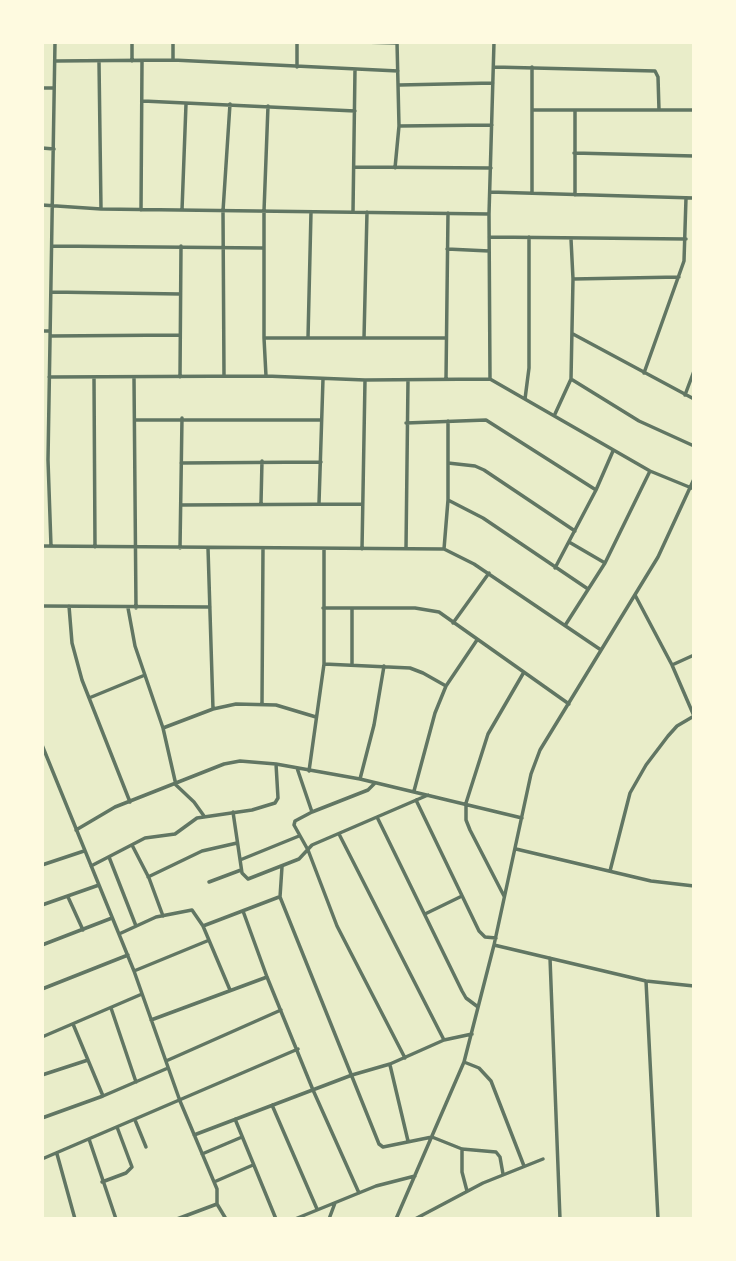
<!DOCTYPE html>
<style>
body{margin:0}
#map{position:relative;width:736px;height:1261px;overflow:hidden;background:#e9edc9;font-family:"Roboto Condensed",sans-serif}
canvas{display:block}
.frame{position:absolute;inset:0;border:44px solid #fefae0;pointer-events:none}
</style>
<div id="map">
<canvas width="736" height="1261"></canvas>
<div class="frame"></div>
</div>
<script>
const ctx = document.querySelector('canvas').getContext('2d');
ctx.lineJoin = 'round';
const toPath = rows => new Path2D(rows.map(r => 'M' + r).join(''));
function strokePath(path, color, width, dash) { ctx.strokeStyle = color; ctx.lineWidth = width; ctx.lineCap = dash ? 'butt' : 'round'; ctx.setLineDash(dash || []); ctx.stroke(path); }
const minor = toPath([
 [132,42,132,61],
 [297,42,297,67],
 [362,42,397,43],
 [173,60,173,42],
 [55,61,173,60,398,71],
 [99,62,101,209],
 [494,67,655,71,658,77,659,110],
 [532,67,532,193],
 [399,85,493,83],
 [42,88,54,88],
 [143,101,355,111],
 [532,110,694,110],
 [575,111,575,195],
 [399,126,492,125],
 [42,148,54,149],
 [574,153,694,156],
 [354,167,491,168],
 [395,168,399,126,397,42],
 [490,192,694,198],
 [42,205,101,209,489,214],
 [141,210,142,62],
 [182,210,186,104],
 [353,212,355,69],
 [489,237,686,239],
 [52,246,263,248],
 [447,249,489,251],
 [573,279,679,277],
 [51,292,180,294],
 [42,331,50,331],
 [573,334,694,399],
 [50,336,179,335],
 [264,338,445,338],
 [308,338,311,212],
 [364,338,367,212],
 [644,373,684,261,686,198],
 [224,376,223,211,230,104],
 [266,376,264,338,264,211,268,106],
 [49,377,266,376,365,380,490,379,650,471,694,489],
 [180,377,181,246],
 [94,378,95,547],
 [134,378,136,608],
 [446,379,448,213],
 [490,379,489,214,494,42],
 [571,379,639,421,694,446],
 [685,395,694,371],
 [525,399,529,368,529,237],
 [555,414,571,379,573,279,571,239],
 [135,420,321,420],
 [406,423,486,420,596,490],
 [181,463,321,462],
 [448,463,475,466,484,470,575,531],
 [448,500,483,518,588,589],
 [261,503,262,461],
 [319,503,323,379],
 [181,505,362,504],
 [569,542,605,563],
 [42,546,444,549,474,564,601,650],
 [51,546,48,460,55,42],
 [180,548,182,418],
 [208,548,213,709],
 [406,548,408,380],
 [362,549,365,380],
 [444,549,448,500,448,421],
 [555,568,596,490,613,451],
 [635,595,672,665,694,716],
 [42,606,210,607],
 [69,606,72,643,82,680,130,802],
 [128,608,135,646,163,728,176,785,194,802,204,816],
 [323,608,415,608,439,612,569,704],
 [453,623,489,573],
 [566,624,605,563,650,471],
 [324,664,410,668,423,673,446,686],
 [352,665,352,608],
 [672,665,694,655],
 [89,698,145,675],
 [262,703,263,548],
 [163,728,213,709,236,704,276,705,316,717],
 [42,745,134,971,180,1101,217,1189,217,1204,226,1219],
 [297,768,312,812],
 [309,771,324,664,324,550],
 [360,779,374,725,384,666],
 [375,783,368,790,312,812,295,821,294,825,308,850,337,926,405,1058],
 [414,791,435,713,446,686,477,640],
 [416,800,479,931,485,937,496,938],
 [233,812,242,873,248,879,299,859,312,845,428,795],
 [377,817,462,991,466,998,478,1007],
 [76,830,115,807,224,764,240,761,276,764,360,779,522,818],
 [339,834,444,1040],
 [132,845,149,878,163,916],
 [516,849,651,881,694,886],
 [109,857,136,926],
 [240,860,299,836],
 [42,865,84,851],
 [91,866,145,838,175,834,197,818,252,810,275,803,278,798,276,764],
 [282,867,280,897,379,1144,383,1147,432,1137,462,1149,496,1152,500,1157,503,1174],
 [610,871,630,793,646,765,668,736,677,726,694,716],
 [148,877,202,851,237,843],
 [209,882,241,870],
 [504,896,470,830,466,820,466,803,488,734,524,672],
 [68,897,83,930],
 [42,905,99,885],
 [243,911,267,977,313,1090,359,1193],
 [425,914,462,896],
 [203,926,279,897],
 [119,934,156,917,192,910,203,926,230,990],
 [42,945,112,918],
 [494,945,646,981,694,986],
 [550,958,560,1219],
 [134,971,207,941],
 [646,981,658,1219],
 [42,989,128,955],
 [111,1008,136,1082],
 [151,1020,267,977],
 [73,1024,103,1096],
 [42,1037,142,994],
 [166,1061,281,1010],
 [464,1062,479,1068,491,1081,524,1166],
 [390,1065,408,1141],
 [42,1075,88,1060],
 [272,1105,317,1209],
 [42,1118,103,1096,168,1068],
 [235,1119,276,1219],
 [135,1120,146,1147],
 [194,1135,352,1075,390,1064,444,1040,472,1034],
 [89,1139,116,1219],
 [462,1149,462,1172,467,1191],
 [57,1154,75,1219],
 [202,1154,242,1137],
 [42,1159,298,1049],
 [102,1182,126,1173,132,1167,117,1127],
 [214,1182,253,1165],
 [177,1219,217,1204],
 [295,1219,376,1186,415,1176],
 [329,1219,335,1203],
 [396,1219,464,1062,494,945,531,774,540,750,658,557,694,479],
 [415,1219,483,1183,543,1159]
]);
strokePath(minor, '#617663', 3.5);
</script>
